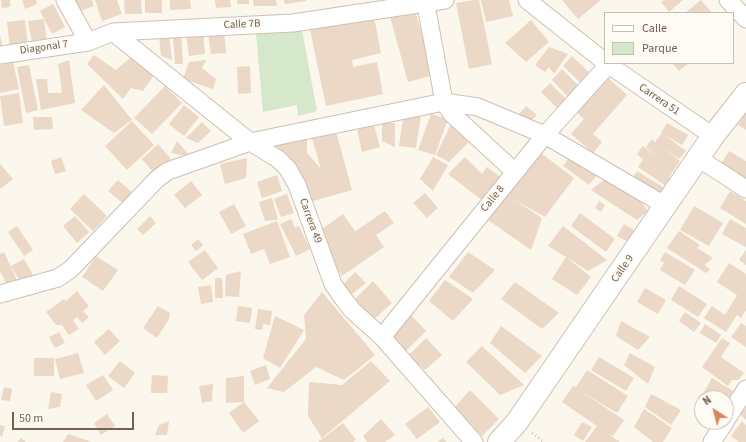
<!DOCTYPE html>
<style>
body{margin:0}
#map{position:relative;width:746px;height:442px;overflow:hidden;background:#fbf7ed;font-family:"Source Sans 3",sans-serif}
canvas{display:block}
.legend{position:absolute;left:604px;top:12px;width:130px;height:52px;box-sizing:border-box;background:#fefaf4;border:1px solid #c7bdb3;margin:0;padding:5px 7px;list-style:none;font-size:12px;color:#746152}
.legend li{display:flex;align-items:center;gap:8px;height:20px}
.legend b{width:20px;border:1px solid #c7bdb3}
.north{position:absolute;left:694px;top:390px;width:40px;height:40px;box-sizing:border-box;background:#fefaf4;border:1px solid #c7bdb3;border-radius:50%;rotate:324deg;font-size:11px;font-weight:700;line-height:16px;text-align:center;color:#746152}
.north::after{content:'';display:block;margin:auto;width:14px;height:18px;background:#d68661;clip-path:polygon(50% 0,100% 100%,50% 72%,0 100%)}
.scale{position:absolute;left:12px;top:412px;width:122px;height:18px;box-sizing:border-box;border:2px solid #746152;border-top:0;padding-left:5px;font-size:12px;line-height:14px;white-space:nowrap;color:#746152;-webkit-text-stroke:3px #fefaf4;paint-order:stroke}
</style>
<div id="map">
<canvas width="746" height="442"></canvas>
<ul class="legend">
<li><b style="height:5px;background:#fff"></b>Calle</li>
<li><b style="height:11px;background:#d5e8cc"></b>Parque</li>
</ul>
<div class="north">N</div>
<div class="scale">50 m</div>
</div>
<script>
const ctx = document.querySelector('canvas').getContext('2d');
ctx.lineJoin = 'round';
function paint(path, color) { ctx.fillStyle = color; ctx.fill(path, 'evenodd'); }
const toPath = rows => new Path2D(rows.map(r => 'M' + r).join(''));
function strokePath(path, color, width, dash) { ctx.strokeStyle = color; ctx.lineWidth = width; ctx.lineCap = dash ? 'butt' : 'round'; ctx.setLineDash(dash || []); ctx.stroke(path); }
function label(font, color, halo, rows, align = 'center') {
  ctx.font = font + ' "Source Sans 3",sans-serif'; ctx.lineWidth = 3.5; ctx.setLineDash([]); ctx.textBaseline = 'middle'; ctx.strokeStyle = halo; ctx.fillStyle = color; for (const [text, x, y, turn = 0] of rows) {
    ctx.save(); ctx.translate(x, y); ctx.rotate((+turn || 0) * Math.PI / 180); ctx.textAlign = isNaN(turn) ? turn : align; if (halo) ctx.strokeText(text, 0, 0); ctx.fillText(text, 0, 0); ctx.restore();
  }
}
const green = toPath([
 [302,30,317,111,298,116,297,105,263,112,256,34]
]);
const building = toPath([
 [1,0,10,0,10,7,2,8],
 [22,0,36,0,37,4,25,9],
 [73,0,92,0,94,6,77,12],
 [95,0,117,0,122,14,102,21],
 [124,0,141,0,142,14,125,14],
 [145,0,162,0,162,13,145,13],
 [170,0,190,0,191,9,170,10],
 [215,0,230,0,231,7,216,8],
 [237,0,249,0,249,4,237,4],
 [253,0,276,0,277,6,254,6],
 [284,0,306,0,306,1,285,4],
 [474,0,479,0,492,64,469,69,456,3],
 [481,0,509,0,513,16,486,22],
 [562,0,601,0,578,19],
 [664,0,683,0,669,12,661,2],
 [701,0,712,13,685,13],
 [53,4,65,27,52,34,40,11],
 [414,6,433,75,408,82,389,13],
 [374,17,381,53,352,60,353,67,377,62,383,94,326,106,310,30],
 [44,19,47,41,32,43,28,21],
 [25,20,28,46,10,48,7,22],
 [531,20,549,42,526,62,505,43],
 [203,31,205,54,189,56,186,33],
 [224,31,226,53,211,54,208,33],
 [169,34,172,60,161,56,159,35],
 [0,35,3,49,0,49],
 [181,35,183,64,175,64,173,36],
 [549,47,568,54,554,74,549,67,545,72,535,65],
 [94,55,116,70,131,57,154,75,143,91,131,88,123,99,87,64],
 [572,56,592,75,583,85,563,66],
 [69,60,75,103,41,110,36,79,47,79,48,93,62,93,58,64],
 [206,60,202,68,216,79,213,89,183,79,189,62],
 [13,62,19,89,0,93,0,65],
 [672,63,689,63,679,71],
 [29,65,38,110,26,113,17,67],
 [250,66,251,93,238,94,237,67],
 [562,69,581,88,570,99,552,80],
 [604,74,627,95,593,134,602,142,593,153,571,134,584,119,573,109],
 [550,83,567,100,558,109,541,92],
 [104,85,132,120,114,133,81,110],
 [165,86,182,103,152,134,134,118],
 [19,93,23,123,4,126,0,96],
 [184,105,199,117,184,136,169,124],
 [526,106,537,115,529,123,519,114],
 [404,112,421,115,416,148,399,146],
 [746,112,746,130,738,125],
 [431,114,448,119,435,155,418,150],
 [33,117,52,117,53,129,34,130],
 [454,118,473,138,449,162,436,155],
 [132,121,154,145,127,170,105,146],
 [202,122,211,131,198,143,186,138],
 [382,123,395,123,395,147,382,141],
 [667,123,688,135,682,145,661,133],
 [374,125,380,147,362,152,357,130],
 [335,128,352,190,306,203,296,166,277,155,276,140,307,139,307,153,321,169,311,135],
 [662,133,686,151,679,159,661,146,680,161,669,177,671,179,666,186,638,167,643,160,637,154,643,146,661,159,646,147,652,139,655,142],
 [177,141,191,157,171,153],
 [158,144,171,159,155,174,142,159],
 [538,151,574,178,545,217,513,199,542,218,531,250,488,220],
 [729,151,746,161,746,179,721,164],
 [61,157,66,171,55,174,51,161],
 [433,157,448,165,433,191,420,179],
 [465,157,482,174,487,167,502,178,483,201,448,174],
 [570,157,596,176,589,185,563,166],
 [247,158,246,178,225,184,220,164],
 [0,164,13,179,0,189],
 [637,171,666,189,660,200,630,182],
 [277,175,282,191,262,198,257,182],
 [605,179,634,193,648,211,637,220,591,190],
 [118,180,133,193,124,204,108,191],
 [191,181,202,195,185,208,174,195],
 [730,191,746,201,746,224,720,208],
 [425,193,438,208,427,218,413,203],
 [84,194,107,216,93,231,70,209],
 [287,194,294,213,281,217,274,199],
 [272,198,278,220,265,221,259,202],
 [599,201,605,205,601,212,595,208],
 [234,204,246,226,231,234,219,212],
 [694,206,723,223,709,246,680,230],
 [385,211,394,223,376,235,384,247,342,276,325,252,330,249,318,232,343,214,355,231,335,245],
 [580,213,615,239,606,252,571,226],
 [75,216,89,232,77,243,63,226],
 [150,216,156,223,143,235,137,229],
 [291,219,295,228,299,226,310,249,296,256,280,224],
 [730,219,746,228,746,247,722,234],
 [277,221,290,257,270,264,264,249,251,254,243,234],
 [624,224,636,231,630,243,617,236],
 [17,226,33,250,24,256,8,232],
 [563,226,607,260,588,271,566,257,591,277,577,295,552,279,566,257,548,246],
 [679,231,700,245,697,248,713,258,705,264,710,270,706,273,667,248],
 [198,239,203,245,196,251,191,245],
 [205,250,218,268,202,280,188,262],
 [746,250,746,265,739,260],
 [4,252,17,280,7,285,0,271,0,254],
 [468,252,495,270,473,293,449,277],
 [665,252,695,270,685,285,660,270,664,263,660,260],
 [96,256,118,270,103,291,82,277],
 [24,259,33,275,21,283,11,266],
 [729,263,746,274,746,310,741,318,737,315,726,332,704,318,712,306,725,315,737,295,717,282],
 [241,271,239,297,225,296,226,275],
 [355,272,366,283,349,297,341,286],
 [215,278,222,278,223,298,215,298],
 [445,280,473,299,453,321,429,301],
 [373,281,392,303,371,322,352,302],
 [515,282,559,313,542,329,501,299],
 [211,285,213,302,201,304,198,287],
 [679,286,707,304,698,317,671,300],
 [645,288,666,300,658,314,637,302],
 [77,291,89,306,83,311,89,317,82,323,77,317,73,320,79,329,69,335,62,325,56,325,46,312,64,299,66,301],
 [322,292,375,355,344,380,316,367,284,392,267,388,306,339,304,315],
 [158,306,170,313,169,319,157,338,143,328],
 [238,306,252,308,250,323,236,321],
 [258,309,272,311,270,325,263,324,262,330,255,329],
 [685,312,701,323,694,332,679,321],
 [411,315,426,331,400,357,386,341],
 [275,316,304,330,280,368,263,358],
 [621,321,650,337,638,350,616,336],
 [741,323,746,326,746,347,731,337],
 [705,324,721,335,716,343,700,333],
 [501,326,542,356,525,373,490,343],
 [109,329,120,341,105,355,94,342],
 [59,332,65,343,55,348,49,337],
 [426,338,442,355,425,370,409,355],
 [722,338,730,343,721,357,744,373,738,380,732,380,728,386,702,367],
 [482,346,524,385,500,395,466,362],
 [78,353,84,373,60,379,55,359],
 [630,353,655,367,648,384,624,365],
 [599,357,634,378,626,391,591,370],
 [34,358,54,358,54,376,34,376],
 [120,361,135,373,124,388,108,376],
 [371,361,390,381,322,438,308,416,309,382,342,385],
 [266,365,270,379,255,385,250,371],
 [587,370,628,396,617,413,582,392,624,420,613,436,608,434,620,442,585,442,597,426,562,402,573,386,576,387],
 [103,375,113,390,96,401,86,385],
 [152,375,168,376,167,393,151,393],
 [244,376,244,402,259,421,243,433,229,413,244,402,226,403,226,378],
 [712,378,733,391,726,402,726,398,710,398,703,394],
 [213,384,212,401,202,403,199,386],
 [4,387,12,389,10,401,1,400],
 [470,390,499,419,482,436,455,407],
 [51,392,62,394,60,407,48,409],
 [651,394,681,410,671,425,645,407],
 [746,403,746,420,738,413],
 [428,407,440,422,417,439,405,424],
 [644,409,672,428,663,442,653,442,634,427],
 [107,414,115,426,101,435,94,423],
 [381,419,395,435,385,442,367,442,363,436],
 [169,421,167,435,155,435,159,425],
 [742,421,746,425,746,442,739,442,731,436],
 [582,422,592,427,583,441,574,435],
 [343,423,356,440,353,442,318,442],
 [0,425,5,426,2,437,0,436],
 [68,434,92,442,63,442],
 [21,438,26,442,18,442],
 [443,438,446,442,437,442]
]);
const path = toPath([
 [532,433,544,442]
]);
const minor = toPath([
 [65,0,88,42],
 [425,0,444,102,452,114,515,172],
 [527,0,605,62],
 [728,0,746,19],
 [113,32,250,142,278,159,288,169,297,185,333,284,342,297,352,310,382,337,474,442],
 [0,55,88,42,113,32,293,23,445,0],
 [606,63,713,136],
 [698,158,746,189],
 [0,294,58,278,71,269,157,179,168,171,250,142,444,102,478,107,545,135,666,206],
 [382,337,545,135,608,65],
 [726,420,746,389],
 [712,442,725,422]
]);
const tertiary = toPath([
 [499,442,517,422,713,136,746,94]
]);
const streetNames = [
 ["Calle 7B",242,25,-3],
 ["Diagonal 7",44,48,-8],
 ["Carrera 51",659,100,34],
 ["Calle 8",493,199,-51],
 ["Carrera 49",310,221,70],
 ["Calle 9",623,269,-55]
];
paint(green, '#d5e8cc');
paint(building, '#ebd8c6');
strokePath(minor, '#ccc0b4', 19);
strokePath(tertiary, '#ccc0b4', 24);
strokePath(path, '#d3beaa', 2.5, [1, 3]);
strokePath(minor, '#fff', 17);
strokePath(tertiary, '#fff', 22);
label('11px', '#746152', '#fefaf4', streetNames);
</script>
